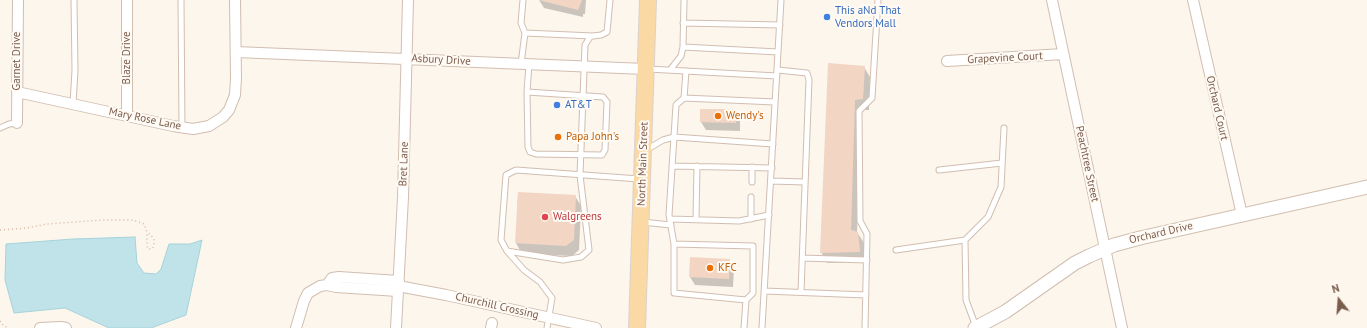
<!DOCTYPE html>
<style>
body{margin:0}
#map{position:relative;width:1367px;height:328px;overflow:hidden;background:#fdf6ec;font-family:"PT Sans",sans-serif}
canvas{display:block}
.north{position:absolute;left:1319px;top:280px;width:40px;height:40px;-webkit-text-stroke:3px #fffaf3;paint-order:stroke;rotate:343deg;font-size:11px;font-weight:700;line-height:16px;text-align:center;color:#7a5c4d}
.north::after{content:'';display:block;margin:auto;width:14px;height:18px;background:#7a5c4d;clip-path:polygon(50% 0,100% 100%,50% 72%,0 100%)}
</style>
<div id="map">
<canvas width="1367" height="328"></canvas>
<div class="north">N</div>
</div>
<script>
const ctx = document.querySelector('canvas').getContext('2d');
ctx.lineJoin = 'round';
function paint(path, color) { ctx.fillStyle = color; ctx.fill(path, 'evenodd'); }
const toPath = rows => new Path2D(rows.map(r => 'M' + r).join(''));
function strokePath(path, color, width, dash) { ctx.strokeStyle = color; ctx.lineWidth = width; ctx.lineCap = dash ? 'butt' : 'round'; ctx.setLineDash(dash || []); ctx.stroke(path); }
function label(font, color, halo, rows, align = 'center') {
  ctx.font = font + ' "PT Sans",sans-serif'; ctx.lineWidth = 4; ctx.setLineDash([]); ctx.textBaseline = 'middle'; ctx.strokeStyle = halo; ctx.fillStyle = color; for (const [text, x, y, turn = 0] of rows) {
    ctx.save(); ctx.translate(x, y); ctx.rotate((+turn || 0) * Math.PI / 180); ctx.textAlign = isNaN(turn) ? turn : align; if (halo) ctx.strokeText(text, 0, 0); ctx.fillText(text, 0, 0); ctx.restore();
  }
}
const water = toPath([
 [135,237,137,263,144,273,156,274,161,269,169,244,190,244,202,240,186,315,151,328,109,328,65,308,14,313,5,280,6,244,73,239,135,237]
]);
const shadow = toPath([
 [539,0,586,0,585,14,583,14,583,17,544,8],
 [829,64,864,67,870,77,869,110,861,110,857,232,864,243,865,262,827,263,821,252],
 [701,110,736,110,740,118,740,131,706,130,701,122],
 [518,193,575,196,581,206,579,250,572,256,522,254,516,243],
 [729,260,734,268,733,287,695,285,690,277]
]);
const building = toPath([
 [539,0,582,0,578,10],
 [828,63,865,66,863,99,855,100,851,230,858,232,860,252,820,253],
 [700,109,736,109,736,123,700,122],
 [518,192,576,195,574,240,566,246,515,243],
 [690,257,730,259,729,279,689,277]
]);
const path = toPath([
 [0,230,26,228,47,224,103,220,133,220,144,224,147,232,151,235,154,240,154,246,152,249,148,249,147,246,147,232],
 [0,321,3,325,8,328]
]);
const service = toPath([
 [181,0,182,127],
 [523,0,521,23,525,33],
 [684,0,683,47,778,52],
 [683,23,780,25],
 [521,64,525,33,593,36],
 [648,69,777,76],
 [670,70,681,56,683,47],
 [778,70,807,73,809,80,801,292],
 [527,92,603,97,607,102,605,150,602,155,536,154,530,152,528,147,527,92,529,64],
 [684,98,686,71],
 [73,104,75,70,74,0],
 [0,128,9,124,17,123],
 [646,150,663,140,674,137,773,144],
 [672,166,772,168],
 [939,170,1002,163],
 [771,181,805,182],
 [752,182,752,167],
 [670,219,739,221,769,215],
 [696,219,697,166],
 [751,219,751,197],
 [642,222,671,225],
 [674,244,753,246,753,293,746,300,744,328],
 [896,250,965,240],
 [507,251,563,260,581,257,589,250,580,175,585,45,590,37,593,36,601,35,607,32,610,0],
 [802,258,867,260],
 [764,291,866,295],
 [746,300,674,293,674,244,669,215,676,105,684,98,775,102],
 [976,327,966,300,965,240,988,217,1001,187,1004,128],
 [547,328,552,298,540,282,524,270,507,251,501,240,506,175,516,170,639,179],
 [762,328,781,0],
 [865,328,867,234,860,221,859,111,872,98,878,0]
]);
const minor = toPath([
 [1052,0,1122,328],
 [1193,0,1242,215],
 [236,52,645,69],
 [947,61,1063,54],
 [17,92,173,126,193,129,209,126,223,117,229,110,235,95,236,78,235,0],
 [127,116,127,0],
 [17,123,18,0],
 [327,285,332,278,339,277,399,281],
 [398,286,446,295,596,328],
 [40,328,61,327,66,328],
 [296,328,304,301,308,293,320,286,327,285,336,287,398,291],
 [396,328,403,197,408,0],
 [491,328,492,323]
]);
const tertiary = toPath([
 [975,328,1005,312,1075,263,1089,256,1114,245,1140,238,1367,187]
]);
const primary = toPath([
 [637,328,648,0]
]);
const markers = [
 [827,17,4,"#3f7fe0"],
 [557,105,4,"#3f7fe0"],
 [718,116,4,"#e8710a"],
 [558,137,4,"#e8710a"],
 [545,217,4,"#e0444e"],
 [710,268,4,"#e8710a"]
];
const shopNames = [
 ["This aNd That",835,11],
 ["Vendors Mall",835,24],
 ["AT&T",565,105]
];
const streetNames = [
 ["Blaze Drive",127,58,-90],
 ["Grapevine Court",1005,58,-3],
 ["Asbury Drive",441,60,3],
 ["Garnet Drive",17,61,-90],
 ["Orchard Court",1217,108,77],
 ["Mary Rose Lane",145,119,12],
 ["Bret Lane",404,164,-88],
 ["North Main Street",643,164,-88],
 ["Peachtree Street",1087,164,78],
 ["Orchard Drive",1161,233,-13],
 ["Churchill Crossing",497,306,13]
];
const foodNames = [
 ["Wendy's",726,116],
 ["Papa John's",566,137],
 ["KFC",718,268]
];
const healthNames = [
 ["Walgreens",553,217]
];
paint(water, '#bfe3e8');
strokePath(water, '#a5d3da', 1);
paint(shadow, '#0003');
paint(building, '#f3d5c3');
strokePath(service, '#d1beb0', 7);
strokePath(minor, '#d1beb0', 12);
strokePath(tertiary, '#d1beb0', 15);
strokePath(primary, '#dad1cd', 18);
strokePath(path, '#d9b8a5', 1.5, [1, 3]);
strokePath(service, '#fff', 5);
strokePath(minor, '#fff', 10);
strokePath(tertiary, '#fff', 13);
strokePath(primary, '#fbd9a5', 16);
for (const [x, y, r, color] of markers) { const dot = new Path2D(); dot.arc(x, y, r, 0, 2 * Math.PI); ctx.fillStyle = color; ctx.fill(dot); strokePath(dot, '#fffaf3', 1.5); }
label('11px', '#366cbe', '#fffaf3', shopNames, 'left');
label('11px', '#7a5c4d', '#fffaf3', streetNames);
label('11px', '#c56008', '#fffaf3', foodNames, 'left');
label('11px', '#be3a42', '#fffaf3', healthNames, 'left');
</script>
